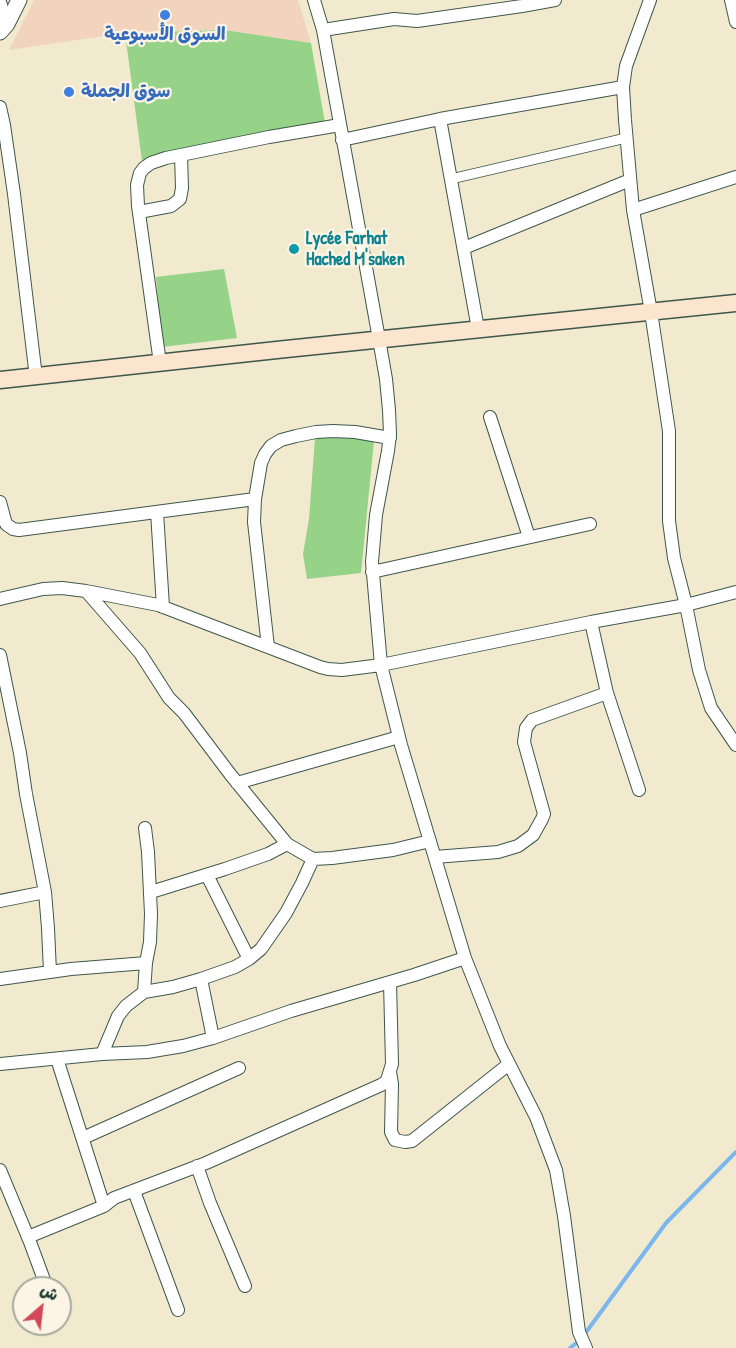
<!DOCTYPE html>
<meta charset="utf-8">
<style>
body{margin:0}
#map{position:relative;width:736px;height:1348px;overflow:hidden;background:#f1eacf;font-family:"Patrick Hand","Playpen Sans Arabic",sans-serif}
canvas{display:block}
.north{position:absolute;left:12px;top:1276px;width:60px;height:60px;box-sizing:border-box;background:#fcf5e5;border:2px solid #a4ab9e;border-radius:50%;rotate:28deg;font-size:16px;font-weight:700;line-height:24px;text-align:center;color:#1f3d34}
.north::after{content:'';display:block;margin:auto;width:21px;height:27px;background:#d1495b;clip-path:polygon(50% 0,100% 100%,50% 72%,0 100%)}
</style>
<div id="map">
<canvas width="736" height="1348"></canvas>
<div class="north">ش</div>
</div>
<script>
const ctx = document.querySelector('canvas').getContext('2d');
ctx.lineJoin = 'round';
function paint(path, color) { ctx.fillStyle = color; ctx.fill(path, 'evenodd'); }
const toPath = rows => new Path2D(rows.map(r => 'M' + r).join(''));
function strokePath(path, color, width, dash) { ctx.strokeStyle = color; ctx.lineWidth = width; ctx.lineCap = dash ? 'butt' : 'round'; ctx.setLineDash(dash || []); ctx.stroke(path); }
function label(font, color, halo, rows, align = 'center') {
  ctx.font = font + ' "Patrick Hand","Playpen Sans Arabic",sans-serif'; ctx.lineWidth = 4.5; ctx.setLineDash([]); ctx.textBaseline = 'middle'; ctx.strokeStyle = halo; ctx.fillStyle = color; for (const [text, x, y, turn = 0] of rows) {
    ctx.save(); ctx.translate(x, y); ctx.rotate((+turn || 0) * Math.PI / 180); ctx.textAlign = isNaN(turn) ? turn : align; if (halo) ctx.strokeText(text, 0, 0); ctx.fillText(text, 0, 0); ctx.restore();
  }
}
const built = toPath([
 [34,0,298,0,311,43,224,30,125,33,9,50]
]);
const green = toPath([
 [224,30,311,43,325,123,142,161,125,33],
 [224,269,237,338,162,347,156,277],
 [349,436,374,441,361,573,307,579,303,554,309,519,315,438]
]);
const stream = toPath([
 [584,1335,666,1223,736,1152],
 [570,1348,579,1341]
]);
const pedestrian = toPath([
 [451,179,626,138]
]);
const minor = toPath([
 [314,0,323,30,379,339,386,379,389,410,390,434,388,451,376,515,372,562,381,665,401,745,465,958,500,1046,536,1117,556,1170,564,1216,579,1332,586,1348],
 [650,0,626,66,623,87,625,120,633,210,651,312,669,431,669,521,674,558,686,605,699,670,711,708,736,745],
 [731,0,736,22],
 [0,2,7,24],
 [323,30,394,19,417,21,522,6,555,0],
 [0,107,4,125,14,194,36,377],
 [440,119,478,329],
 [342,140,440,119,623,87],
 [633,210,736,177],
 [139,212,171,206,180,199,182,188,181,155],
 [464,248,630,180],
 [160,363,138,206,137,185,140,173,144,168,151,163,166,158,269,137,340,125],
 [490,417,529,537],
 [0,502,6,524,13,529,19,530,255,499],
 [157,512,163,607],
 [372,572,590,524],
 [86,591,140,653,169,698,184,713,230,774,287,844],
 [0,599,43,589,62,588,86,591,158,605,320,667,328,669,342,670,381,665,591,622,686,605,736,592],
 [591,622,607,693,639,790],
 [268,647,254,522,255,499,261,463,265,454,271,446,281,440,296,436,316,432,333,431,355,432,390,438],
 [0,655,20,753,26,794,45,892,48,928,50,972],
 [237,783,399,737],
 [145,828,148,852,151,914,150,942,146,963],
 [435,857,498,852,518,846,533,835,542,819,544,814,524,742,526,728,532,720,607,693],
 [207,875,249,959],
 [151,892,225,869,268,854,287,844,313,859,332,858,393,850,430,841],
 [0,901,45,892],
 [0,979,71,969,146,963,144,992,126,1006,118,1016,102,1054],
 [201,979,213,1038],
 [144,992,173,987,201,979,235,967,249,959,261,949,286,913,302,883,313,859],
 [57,1059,104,1206],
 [0,1064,102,1054,147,1052,183,1046,213,1038,291,1011,414,975,465,958],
 [390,1072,392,1084,391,1132,395,1140,405,1142,412,1141,417,1137,509,1064],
 [83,1138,239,1068],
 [197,1166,210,1203,245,1286],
 [0,1170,30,1242,47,1288],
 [134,1191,178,1310],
 [28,1237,104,1206,114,1198,206,1163,381,1085,386,1082,388,1077,392,1064,390,982]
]);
const tertiary = toPath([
 [0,32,7,24,19,0]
]);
const secondary = toPath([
 [0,380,286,349,736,303]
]);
const markers = [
 [165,15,6,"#3f7fe0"],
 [69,92,6,"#3f7fe0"],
 [294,249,6,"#0f9aa8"]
];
const shopNames = [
 ["السوق اﻷسبوعية",165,35],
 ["سوق الجملة",81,92,"left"]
];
const cultureNames = [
 ["Lycée Farhat",306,239],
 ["Hached M'saken",306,260]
];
paint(built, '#f2d4be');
paint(green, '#96d287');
strokePath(stream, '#7bb7ed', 4);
strokePath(pedestrian, '#3e574b', 11);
strokePath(minor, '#3e574b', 14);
strokePath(tertiary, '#3e574b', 17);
strokePath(secondary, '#3e574b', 19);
strokePath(pedestrian, '#fff', 9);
strokePath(minor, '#fff', 12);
strokePath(tertiary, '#fff', 15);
strokePath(secondary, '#fbe5cf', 16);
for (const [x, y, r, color] of markers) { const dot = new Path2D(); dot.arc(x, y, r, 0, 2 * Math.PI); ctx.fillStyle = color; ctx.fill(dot); strokePath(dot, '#fcf5e5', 2); }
label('bold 18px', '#366cbe', '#fcf5e5', shopNames);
label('bold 18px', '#0d838f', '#fcf5e5', cultureNames, 'left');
</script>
